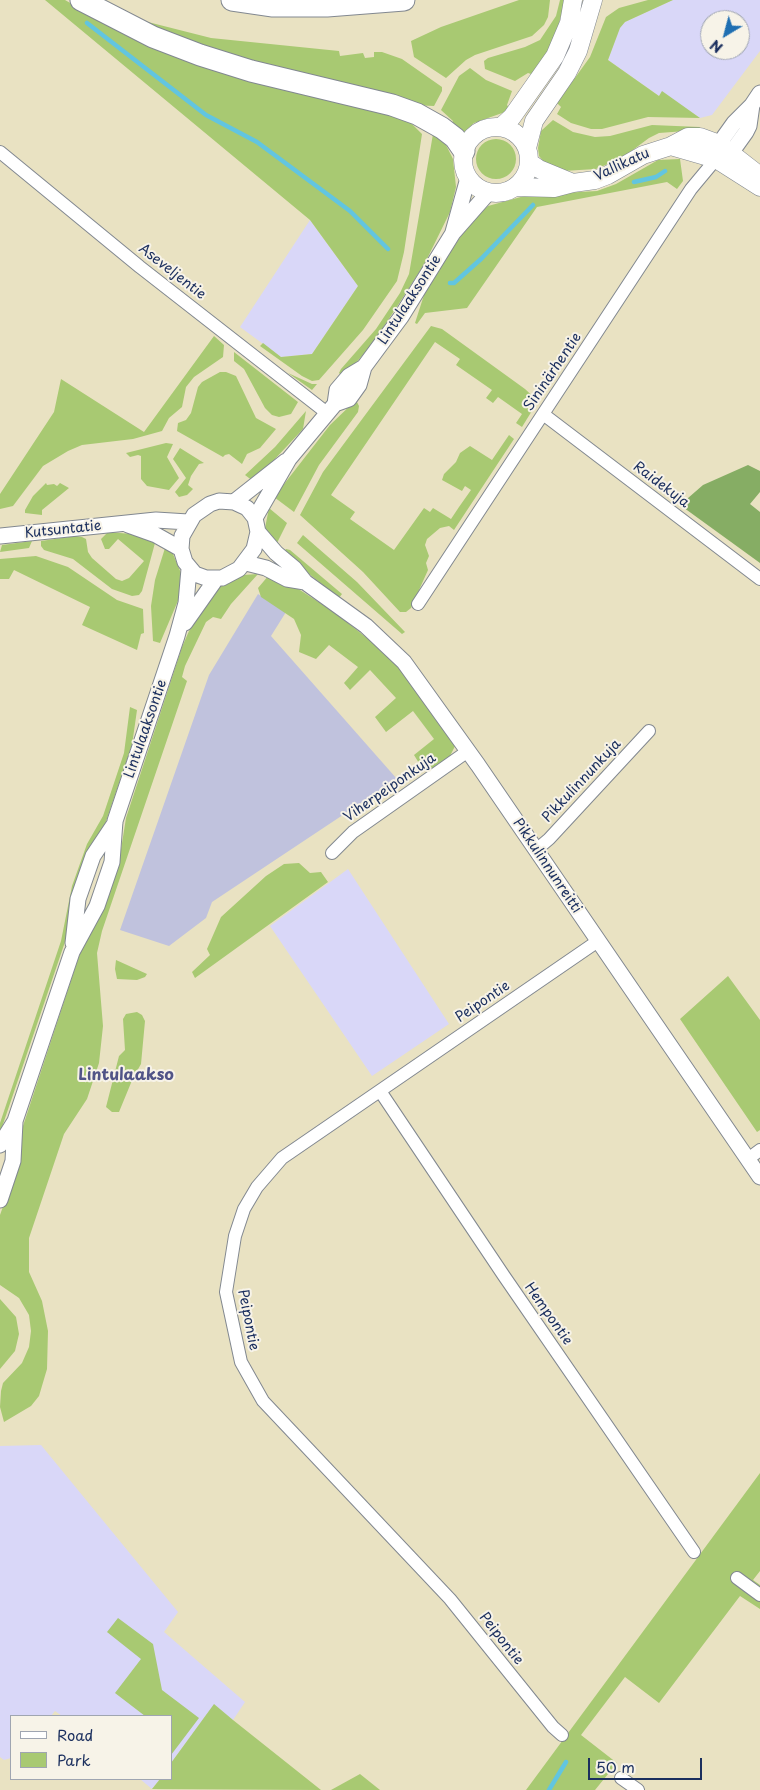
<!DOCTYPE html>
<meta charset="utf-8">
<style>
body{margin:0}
#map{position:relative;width:760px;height:1790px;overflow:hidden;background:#e9e2c2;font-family:"Playpen Sans",sans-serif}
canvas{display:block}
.legend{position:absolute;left:10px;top:1715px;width:162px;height:65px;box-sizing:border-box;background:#f7f3e8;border:1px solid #9fa5b1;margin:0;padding:6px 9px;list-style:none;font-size:15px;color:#1b2f5e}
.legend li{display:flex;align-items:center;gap:10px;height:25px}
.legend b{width:25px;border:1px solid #9fa5b1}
.north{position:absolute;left:700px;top:10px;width:50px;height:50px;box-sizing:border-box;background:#f7f3e8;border:1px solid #9fa5b1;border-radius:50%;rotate:217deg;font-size:14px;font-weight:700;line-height:20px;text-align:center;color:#1b2f5e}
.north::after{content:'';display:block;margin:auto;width:18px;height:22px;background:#1f6fb2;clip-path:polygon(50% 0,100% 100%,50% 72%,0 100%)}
.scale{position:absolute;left:588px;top:1758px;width:114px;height:22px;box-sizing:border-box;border:2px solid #1b2f5e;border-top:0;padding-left:6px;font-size:15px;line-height:18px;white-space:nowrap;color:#1b2f5e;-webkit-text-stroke:4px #f7f3e8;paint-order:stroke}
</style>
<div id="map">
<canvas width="760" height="1790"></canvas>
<ul class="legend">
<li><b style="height:6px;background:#fff"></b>Road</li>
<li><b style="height:14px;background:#a8c972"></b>Park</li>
</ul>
<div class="north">N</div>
<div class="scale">50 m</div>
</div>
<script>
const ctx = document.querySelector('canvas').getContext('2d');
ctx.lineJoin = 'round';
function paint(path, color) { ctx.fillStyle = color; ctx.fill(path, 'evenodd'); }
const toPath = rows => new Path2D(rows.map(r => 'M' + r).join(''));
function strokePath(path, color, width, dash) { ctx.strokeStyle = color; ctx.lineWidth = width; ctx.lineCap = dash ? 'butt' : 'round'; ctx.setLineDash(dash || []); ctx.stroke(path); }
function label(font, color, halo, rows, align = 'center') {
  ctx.font = font + ' "Playpen Sans",sans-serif'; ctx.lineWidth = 4; ctx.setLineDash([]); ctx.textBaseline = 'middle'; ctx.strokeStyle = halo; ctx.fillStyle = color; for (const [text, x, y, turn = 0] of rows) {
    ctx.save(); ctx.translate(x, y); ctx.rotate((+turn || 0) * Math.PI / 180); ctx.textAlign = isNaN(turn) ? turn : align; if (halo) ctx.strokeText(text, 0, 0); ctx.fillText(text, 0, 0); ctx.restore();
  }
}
const built = toPath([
 [673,0,760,0,760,51,712,115,700,118,662,92,659,96,608,60,620,27,625,22],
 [710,20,740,20,740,50,710,50],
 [310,220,358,286,312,354,281,357,240,327],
 [348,869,449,1024,372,1076,270,926],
 [41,1445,178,1612,164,1632,245,1702,233,1720,214,1705,171,1763,171,1716,62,1716,55,1711,51,1716,11,1716,11,1758,4,1760,0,1757,0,1446],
 [140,1779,160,1779,152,1789]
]);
const industrial = toPath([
 [258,594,286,612,271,636,397,779,212,902,206,918,169,946,120,930,209,675]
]);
const green = toPath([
 [45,0,65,0,107,24,387,111,409,121,422,134,404,252,397,281,363,330,319,380,312,381,302,376,260,346,263,343,281,357,312,354,358,286,310,220],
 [519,0,550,0,548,17,544,25,532,36,475,55,466,60,446,78,414,57,411,41,441,27],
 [560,0,565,0,556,35,550,50,534,75,528,73,515,81,485,69,484,61,488,58,525,47,540,40,556,16],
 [648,0,673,0,625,22,620,28,608,60,659,96,662,91,700,118,648,117,602,129,591,129,571,123,557,114,561,107,557,103,590,57,606,17,619,8],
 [136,19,211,38,339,51,340,56,363,53,365,58,374,57,374,52,382,52,402,59,442,87,442,91,434,106,412,105,229,59],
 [470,68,486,80,512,91,507,105,509,108,505,112,474,123,461,135,451,125,453,121,441,110,459,76],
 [553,120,573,132,595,137,610,136,652,125,700,127,699,130,659,133,649,138,622,158,596,169,563,171,545,163,539,156,538,148,541,131],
 [433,134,442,137,453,159,456,187,450,212,425,263,400,302,371,346,343,377,339,373,341,369,376,329,400,293,409,274],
 '476 159a20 20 0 1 1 40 0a20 20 0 1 1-40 0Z',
 [680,159,683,181,677,189,667,182,537,207,467,308,425,313,417,324,415,323,424,295,447,257,469,224,488,206,528,195,597,191,616,184,658,160],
 [431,326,442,329,525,389,538,401,522,427,516,423,522,414,498,397,493,403,486,398,492,390,456,365,460,359,435,342,331,495,355,512,350,519,394,550,424,508,430,512,433,508,451,519,459,507,471,490,465,486,462,491,442,480,444,474,456,462,460,453,470,446,492,460,509,435,514,439,454,530,449,526,440,528,427,539,425,545,429,556,426,563,428,570,411,608,406,612,400,612,363,572,300,515,323,472],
 [214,336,224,345,223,357,194,377,186,387,182,407,169,418,162,431,133,439,82,445,68,451,43,466,13,506,0,509,0,494,54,412,61,379,144,432],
 [234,352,298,402,291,414,279,417,272,415,265,408,244,369,234,361],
 [220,372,226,372,236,376,256,418,276,429,260,448,247,454,242,464,229,454,225,455,223,457,177,431,178,423,186,420,191,413,198,387,202,382],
 [288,373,312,384,317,384,312,390],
 [356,400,359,406,358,412,319,465,294,512,274,497,330,425],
 [306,411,303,429,274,460,253,481,245,475,275,447],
 [166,443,173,444,167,457,179,478,169,490,147,486,141,479,141,456,138,455,130,457,126,453],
 [180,448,204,463,199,464,191,476,188,485,193,489,187,495,179,497,175,492,186,478,173,459],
 [46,483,47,485,54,484,57,486,60,483,69,488,42,510,42,515,25,513,25,510,33,496],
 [269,508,287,523,275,547,265,528],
 [108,532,132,534,155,543,142,591,139,595,132,596,112,589,73,559,44,550,41,546,41,541,76,536,82,537,86,539,88,552,92,558,116,579,122,581,129,578,144,561,118,539,109,549,105,549,101,539],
 [303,535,357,582,405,632,402,634,297,543],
 [32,541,29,548,0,552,2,545],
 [165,548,173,554,181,573,180,596,160,643,153,641,151,606,155,580],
 [286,549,290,550,342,594,339,598,283,553],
 [36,556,68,567,117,600,143,609,144,633,141,634,137,650,82,625,90,607,14,570,9,579,0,579,0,559],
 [258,574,231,604,221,619,213,617,206,622,185,666,182,677,187,681,102,931,97,953,103,1026,99,1063,87,1099,64,1134,29,1238,29,1272,42,1301,48,1331,47,1369,39,1396,31,1406,4,1422,0,1407,1,1391,3,1383,22,1363,29,1347,31,1331,29,1315,19,1298,0,1285,0,1215,17,1167,22,1129,80,953,119,862,126,818,182,647,189,631,215,589,243,575],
 [269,575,300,590,334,612,391,657,456,744,450,756,433,769,427,770,422,768,414,755,434,739,413,711,386,732,375,717,396,698,370,670,350,690,344,683,358,667,329,645,316,659,299,652,301,635,294,619,261,597,258,588],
 [130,707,137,710,132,745,0,1133,0,1123,61,941,72,886,87,844,103,816,124,753],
 [299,863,310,873,321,872,328,882,195,978,192,972,210,955,207,949,221,917,266,876,284,864],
 [116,960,147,974,145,977,137,980,117,979,115,969],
 [728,976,760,1020,760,1130,757,1132,680,1019],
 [137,1012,142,1015,145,1021,141,1064,133,1078,119,1112,112,1112,106,1107,119,1056,125,1050,123,1019,126,1014],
 [0,1299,16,1317,19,1334,15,1351,0,1369],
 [760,1473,760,1571,753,1580,760,1585,760,1609,740,1596,659,1703,625,1677,581,1735,617,1763,595,1790,526,1790],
 [118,1618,153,1644,162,1690,199,1718,171,1755,171,1716,145,1716,115,1693,141,1659,107,1632],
 [214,1704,233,1720,321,1790,152,1789,160,1779,171,1779,171,1763],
 [360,1774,380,1790,331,1790]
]);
const forest = toPath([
 [748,465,760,471,760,492,750,504,760,512,760,563,680,505,703,485]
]);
const stream = toPath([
 [87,23,206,115,257,142,350,211,388,249],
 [634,182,656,177,665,171],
 [450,283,454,283,481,259,533,205],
 [549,1790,566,1762]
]);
const minor = toPath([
 [0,152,140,267,327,413],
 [543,414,760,579],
 [418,604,691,189,716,159],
 [536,850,549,839,649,731],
 [332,853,353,832,468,751],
 [380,1091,504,1276,694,1552],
 [748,1159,760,1150],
 [737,1578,760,1595],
 [562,1735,553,1727,450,1599,263,1401,241,1362,226,1292,235,1236,244,1209,257,1187,282,1158,598,941],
 [621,1778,638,1790]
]);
const tertiary = toPath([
 [717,154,719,144,734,123,752,105,760,93],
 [720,158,731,153,746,132,749,126,752,105],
 [453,232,468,178],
 [335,404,337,390,349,376,364,367],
 [219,501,234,502,247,508,255,518,258,532,254,549,239,569,222,578,206,578,195,574,185,562,181,549,182,536,194,515,210,504,219,501],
 [234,502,286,461],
 [255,518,289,459,335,404,349,399,359,385,364,367,401,317,453,233,489,192],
 [128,525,156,535,181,549],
 [258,532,276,553,294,568,305,582,366,626,404,662,478,765,760,1177],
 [0,536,156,520,188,522],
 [246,563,266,568,287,579,305,582],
 [185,623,216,579],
 [73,943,78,899,93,856,115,823],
 [0,1145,15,1121,72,952,97,906,112,862,115,821,177,636,186,603,189,569],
 [0,1200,13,1161,15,1122]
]);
const secondary = toPath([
 [501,127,512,117,555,56,569,23,573,0],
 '463 160a33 33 0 1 1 66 0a33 33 0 1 1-66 0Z',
 [671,146,716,159,760,187],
 [527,148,534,121,567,73,578,51,593,0],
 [529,162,539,169,573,183],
 [515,187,554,188,573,183,595,180,608,175,643,155,671,146,688,137,700,137,719,144,760,176]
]);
const trunk = toPath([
 [81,0,153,37,200,55,251,71,392,105,417,114,442,128,455,138,464,151],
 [232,0,273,6,327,6,404,0]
]);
const streetNames = [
 ["Vallikatu",622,165,-25],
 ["Aseveljentie",172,272,38],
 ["Lintulaaksontie",410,300,-57],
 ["Sininärhentie",553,372,-56],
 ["Raidekuja",661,485,37],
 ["Kutsuntatie",63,530,-6],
 ["Lintulaaksontie",146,729,-71],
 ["Pikkulinnunkuja",582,781,-47],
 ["Viherpeiponkuja",390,788,-35],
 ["Pikkulinnunreitti",547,866,56],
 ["Peipontie",483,1002,-34],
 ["Hempontie",548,1314,55],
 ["Peipontie",248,1320,79],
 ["Peipontie",501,1639,52]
];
const quarterNames = [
 ["Lintulaakso",126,1076]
];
paint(built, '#d9d7f8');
paint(industrial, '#c0c2dd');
paint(green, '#a8c972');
paint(forest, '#86ad64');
strokePath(stream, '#62c5e0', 4.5);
strokePath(minor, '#828890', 14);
strokePath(tertiary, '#828890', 17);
strokePath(secondary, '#828890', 19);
strokePath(trunk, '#828890', 23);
strokePath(minor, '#fff', 12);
strokePath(tertiary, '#fff', 15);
strokePath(secondary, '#fff', 18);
strokePath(trunk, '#fff', 21);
label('14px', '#1b2f5e', '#f7f3e8', streetNames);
label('bold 16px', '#515487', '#f7f3e8', quarterNames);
</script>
